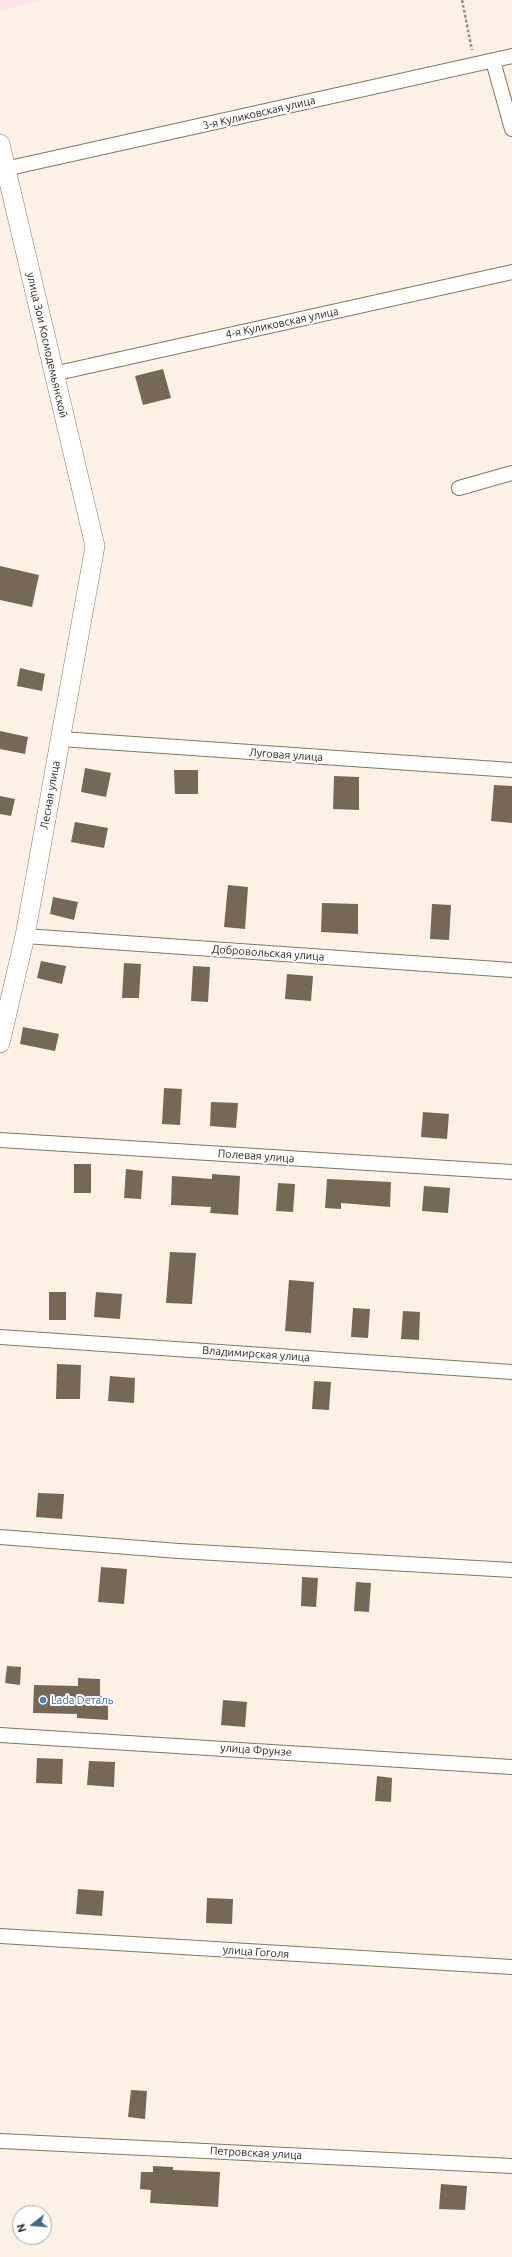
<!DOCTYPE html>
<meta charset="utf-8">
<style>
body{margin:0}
#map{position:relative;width:512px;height:2257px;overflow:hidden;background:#fdf2e5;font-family:Ubuntu,sans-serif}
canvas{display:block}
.north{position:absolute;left:12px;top:2205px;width:40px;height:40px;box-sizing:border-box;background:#fff;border:1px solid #aaa7a4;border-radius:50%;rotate:253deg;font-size:11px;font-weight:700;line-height:16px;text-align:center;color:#2b241c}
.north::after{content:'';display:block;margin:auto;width:14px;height:18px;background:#337387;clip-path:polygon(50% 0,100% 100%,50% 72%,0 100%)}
</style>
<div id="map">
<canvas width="512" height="2257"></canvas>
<div class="north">N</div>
</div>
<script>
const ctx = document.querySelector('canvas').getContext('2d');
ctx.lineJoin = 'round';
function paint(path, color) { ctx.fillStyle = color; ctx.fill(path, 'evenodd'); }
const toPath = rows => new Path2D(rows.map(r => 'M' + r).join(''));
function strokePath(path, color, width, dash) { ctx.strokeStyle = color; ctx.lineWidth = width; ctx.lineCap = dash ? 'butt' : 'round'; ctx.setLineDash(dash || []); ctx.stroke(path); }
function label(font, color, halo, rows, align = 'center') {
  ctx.font = font + ' Ubuntu,sans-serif'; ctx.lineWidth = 4; ctx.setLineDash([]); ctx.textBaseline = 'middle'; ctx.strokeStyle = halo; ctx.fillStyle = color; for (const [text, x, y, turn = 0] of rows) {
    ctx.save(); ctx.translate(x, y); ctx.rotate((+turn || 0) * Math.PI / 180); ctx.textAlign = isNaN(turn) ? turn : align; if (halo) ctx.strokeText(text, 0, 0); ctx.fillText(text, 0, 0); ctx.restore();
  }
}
const industrial = toPath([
 [0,0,42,0,0,11]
]);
const building = toPath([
 [163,369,171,398,143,405,135,376],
 [0,566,39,575,32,607,0,600],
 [20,668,45,674,42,691,17,686],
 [0,731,28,737,25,754,0,749],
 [85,768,111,773,106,797,81,792],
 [174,770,198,770,198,794,175,794],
 [334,776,359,777,359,810,333,809],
 [494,785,512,786,512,823,491,821],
 [0,796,15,799,11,816,0,814],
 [75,822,108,828,104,848,71,842],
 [228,885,248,887,245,929,224,927],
 [53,897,78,902,74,920,50,914],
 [322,903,358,904,358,934,321,932],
 [432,904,451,905,449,940,430,939],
 [41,961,66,966,62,984,37,978],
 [124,963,141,964,139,998,122,998],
 [193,966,210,967,208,1002,191,1001],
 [287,974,313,976,311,1001,285,999],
 [23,1027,59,1034,55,1051,20,1044],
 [164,1088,182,1089,180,1125,162,1124],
 [211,1102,238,1103,236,1128,210,1126],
 [423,1112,449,1114,447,1139,421,1137],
 [74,1164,91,1164,91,1193,74,1193],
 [126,1169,143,1171,141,1199,124,1198],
 [212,1174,240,1176,238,1215,210,1213,211,1207,171,1205,172,1176,212,1179],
 [327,1179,391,1182,390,1207,341,1203,341,1209,325,1208],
 [278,1183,295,1184,293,1212,276,1211],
 [424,1186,450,1188,448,1213,422,1211],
 [170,1252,196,1253,192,1304,166,1303],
 [289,1280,314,1282,311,1333,285,1331],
 [49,1292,66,1292,66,1320,49,1320],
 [96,1292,122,1294,120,1319,94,1317],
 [353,1308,370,1309,368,1338,351,1337],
 [403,1311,420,1312,419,1340,401,1339],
 [57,1364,81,1365,80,1399,56,1399],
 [110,1376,135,1378,134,1403,108,1401],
 [314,1381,331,1382,329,1410,312,1409],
 [38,1493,64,1494,62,1519,36,1517],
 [101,1567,127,1569,124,1604,98,1602],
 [302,1577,318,1578,316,1607,301,1606],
 [356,1582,371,1583,369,1612,354,1611],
 [7,1666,21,1667,20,1685,5,1683],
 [78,1678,100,1679,100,1696,108,1697,108,1720,77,1718,77,1714,33,1713,34,1685,78,1686],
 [223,1700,247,1702,245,1727,221,1725],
 [37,1758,63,1759,62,1784,36,1783],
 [89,1761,115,1762,114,1787,87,1785],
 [377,1776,392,1778,391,1802,375,1801],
 [78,1889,104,1891,102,1916,76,1914],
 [207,1898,233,1899,232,1924,206,1923],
 [131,2090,147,2091,145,2119,128,2117],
 [153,2166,173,2167,173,2170,220,2172,218,2207,150,2203,151,2190,140,2189,141,2172,153,2172],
 [441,2184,467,2186,465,2210,439,2209]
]);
const path = toPath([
 [462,0,472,50]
]);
const street = toPath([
 [493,61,512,129],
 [5,169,512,56],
 [53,374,512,272],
 [459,488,512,473],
 [61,739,512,770],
 [25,936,512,970],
 [0,1140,512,1172],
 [0,1337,512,1372],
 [0,1537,179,1551,512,1570],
 [0,1735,512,1767],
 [0,1936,512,1967],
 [0,2141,512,2166]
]);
const secondary = toPath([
 [0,144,95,546,25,936,0,1043]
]);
const markers = [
 [43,1700,4,"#3f7fe0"]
];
const streetNames = [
 ["3-я Куликовская улица",259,113,-13],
 ["4-я Куликовская улица",282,323,-12],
 ["улица Зои Космодемьянской",47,345,77],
 ["Луговая улица",286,755,4],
 ["Лесная улица",50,795,-80],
 ["Добровольская улица",268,953,4],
 ["Полевая улица",256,1156,4],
 ["Владимирская улица",256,1354,4],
 ["улица Фрунзе",256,1750,4],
 ["улица Гоголя",256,1952,4],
 ["Петровская улица",256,2153,3]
];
const shopNames = [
 ["Lada Dеталь",51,1700]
];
paint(industrial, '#fde2e8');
paint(building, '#766854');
strokePath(street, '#857561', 16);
strokePath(secondary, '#857561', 20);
strokePath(path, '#9b9187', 2.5, [3, 2]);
strokePath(street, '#fff', 14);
strokePath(secondary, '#fff', 19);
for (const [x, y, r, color] of markers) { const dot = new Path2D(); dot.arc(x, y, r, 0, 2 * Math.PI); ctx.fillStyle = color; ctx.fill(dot); strokePath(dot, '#fff', 1.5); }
label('11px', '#2b241c', '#fff', streetNames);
label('11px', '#366cbe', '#fff', shopNames, 'left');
</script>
